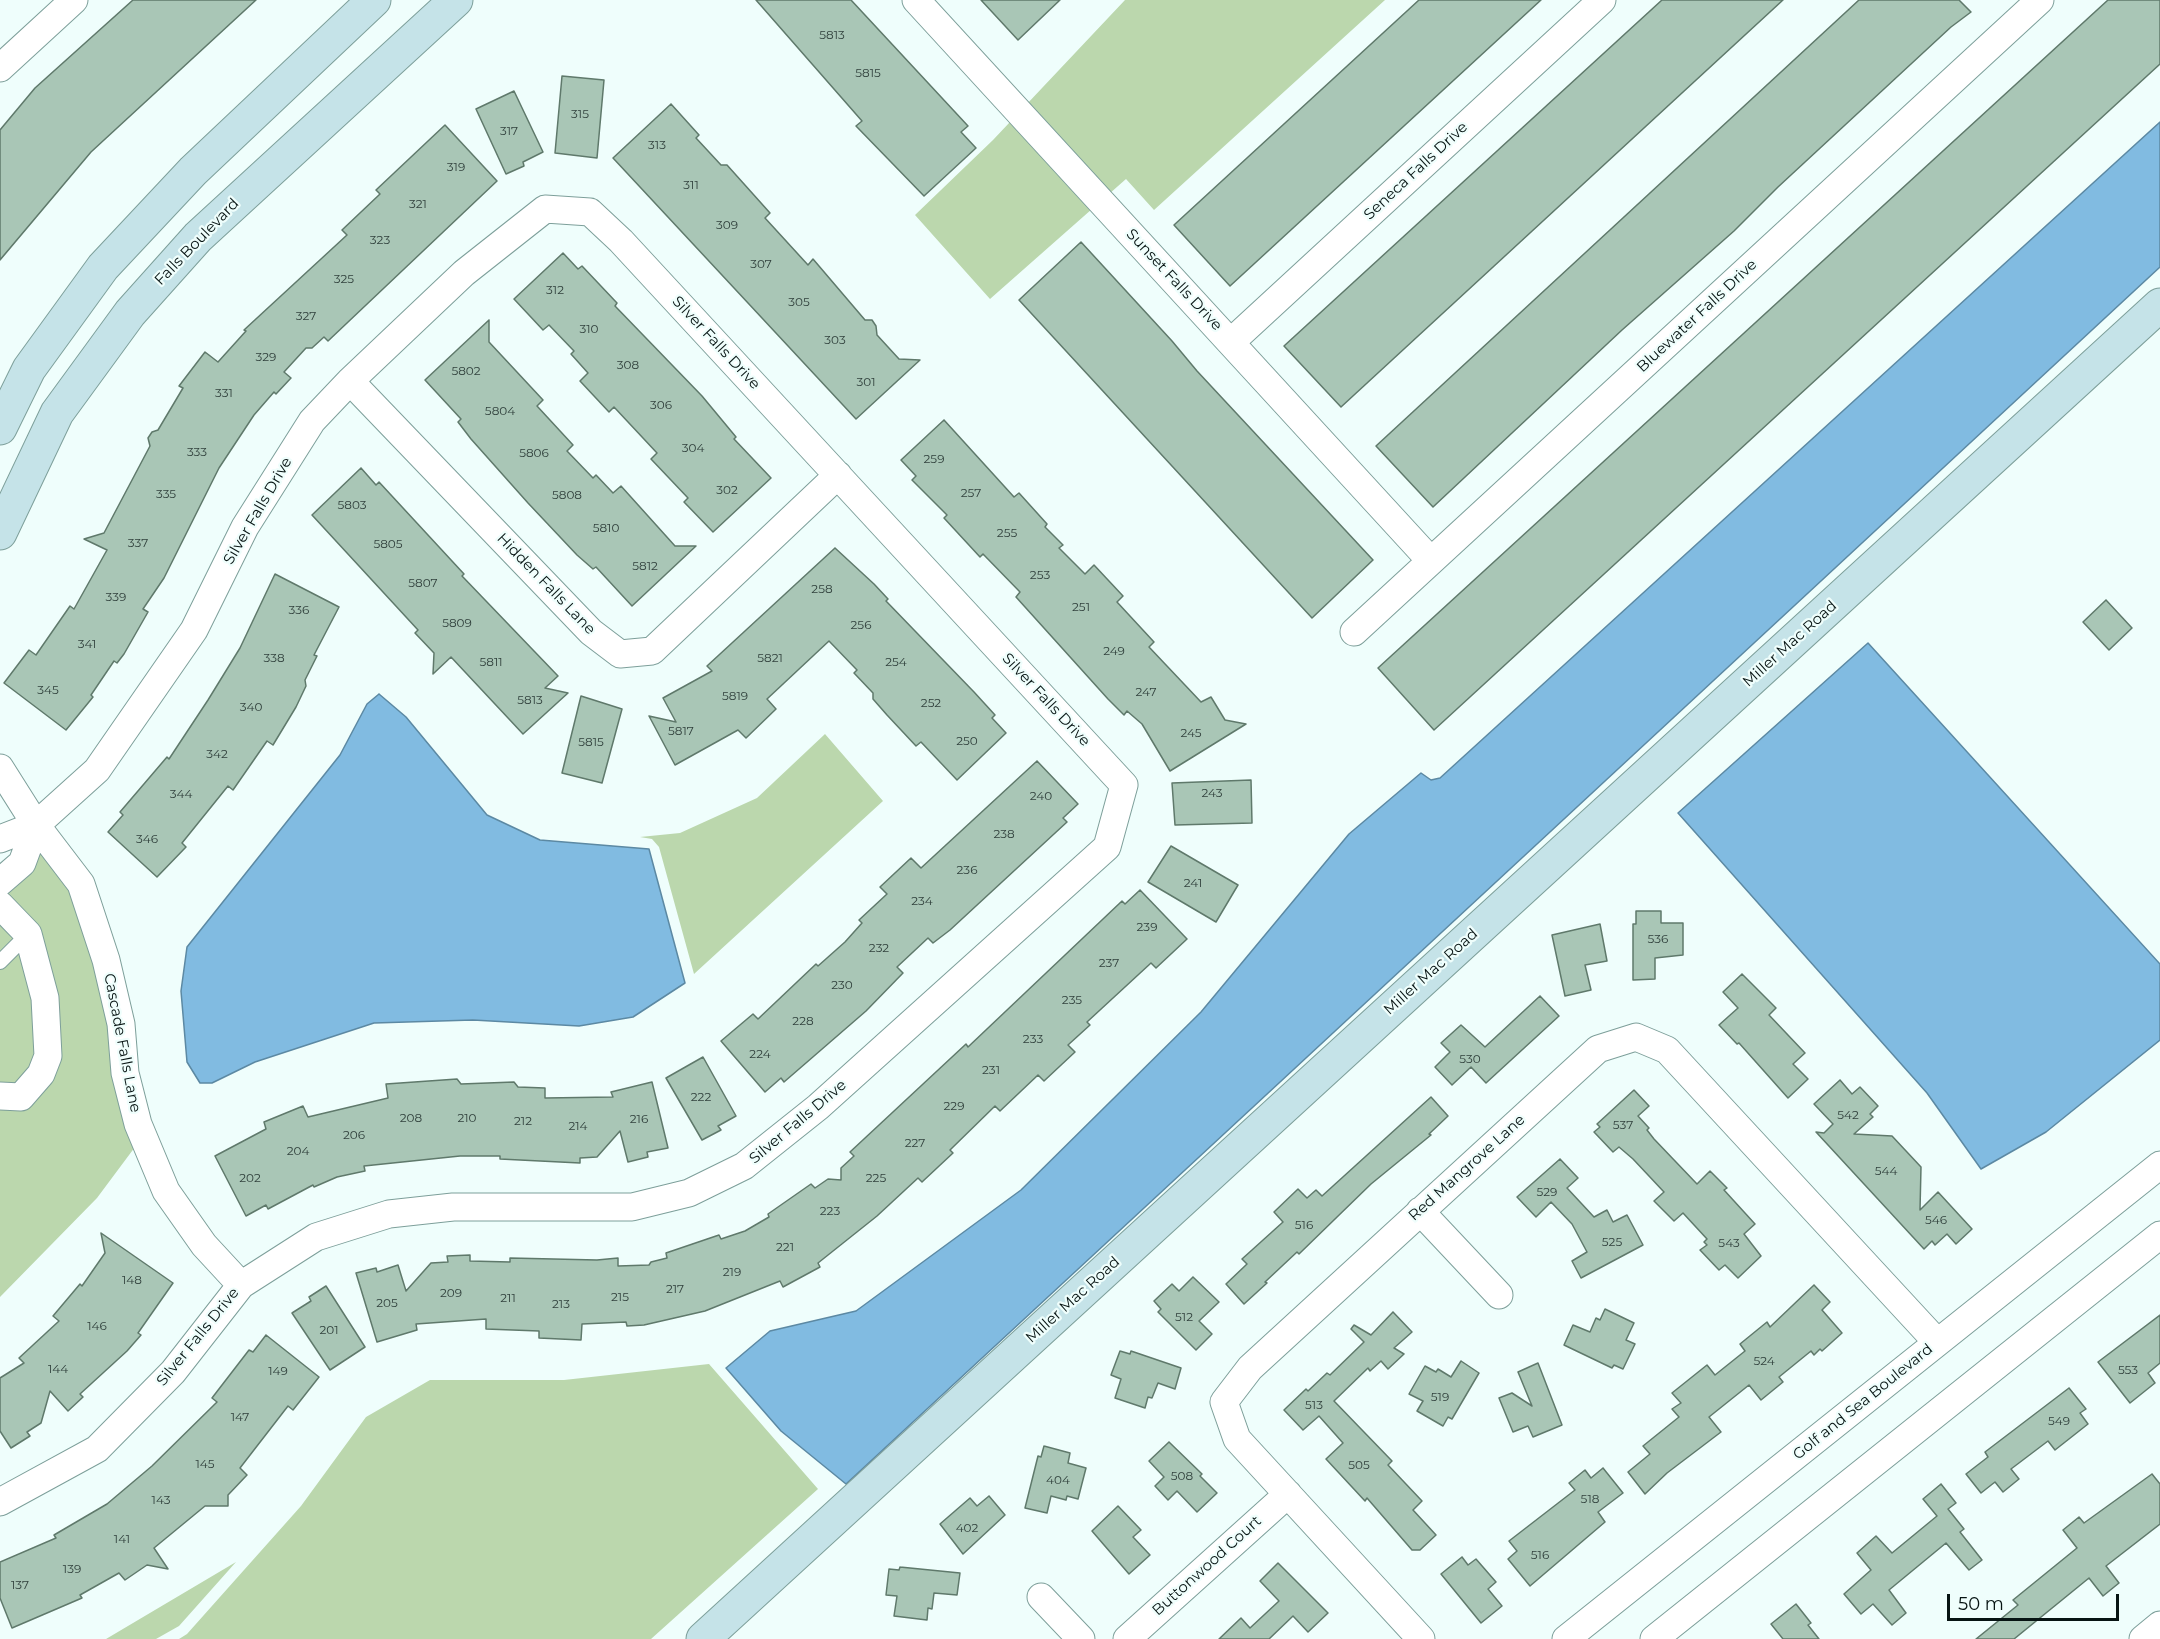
<!DOCTYPE html>
<style>
body{margin:0}
#map{position:relative;width:2160px;height:1639px;overflow:hidden;background:#effefc;font-family:Montserrat,sans-serif}
canvas{display:block}
.scale{position:absolute;left:1947px;top:1594px;width:172px;height:27px;box-sizing:border-box;border:3px solid #071413;border-top:0;padding-left:8px;font-size:18px;line-height:21px;white-space:nowrap;color:#071413;-webkit-text-stroke:4px #effefc;paint-order:stroke}
</style>
<div id="map">
<canvas width="2160" height="1639"></canvas>
<div class="scale">50 m</div>
</div>
<script>
const ctx = document.querySelector('canvas').getContext('2d');
ctx.lineJoin = 'round';
function paint(path, color) { ctx.fillStyle = color; ctx.fill(path, 'evenodd'); }
const toPath = rows => new Path2D(rows.map(r => 'M' + r).join(''));
function strokePath(path, color, width, dash) { ctx.strokeStyle = color; ctx.lineWidth = width; ctx.lineCap = dash ? 'butt' : 'round'; ctx.setLineDash(dash || []); ctx.stroke(path); }
function label(font, color, halo, rows, align = 'center') {
  ctx.font = font + ' Montserrat,sans-serif'; ctx.lineWidth = 4.5; ctx.setLineDash([]); ctx.textBaseline = 'middle'; ctx.strokeStyle = halo; ctx.fillStyle = color; for (const [text, x, y, turn = 0] of rows) {
    ctx.save(); ctx.translate(x, y); ctx.rotate((+turn || 0) * Math.PI / 180); ctx.textAlign = isNaN(turn) ? turn : align; if (halo) ctx.strokeText(text, 0, 0); ctx.fillText(text, 0, 0); ctx.restore();
  }
}
const green = toPath([
 [1125,0,1385,0,1154,210,1126,179,990,299,915,215,993,140],
 [825,734,883,801,694,974,659,847,652,839,640,837,680,833,757,798],
 [41,851,70,889,94,963,135,1147,97,1198,0,1297,0,1108,60,1062,6,894,31,873],
 [0,922,16,939,33,999,35,1053,30,1067,15,1084,0,1083],
 [709,1364,818,1489,651,1639,179,1639,187,1634,301,1506,366,1417,430,1380,564,1380],
 [236,1562,179,1626,156,1639,106,1639]
]);
const water = toPath([
 [2160,122,2160,267,846,1484,781,1431,726,1368,770,1331,856,1311,1021,1190,1201,1012,1349,834,1421,773,1431,780,1440,778,2160,122],
 [1868,643,2160,964,2160,1040,2046,1132,1981,1169,1927,1093,1678,813,1868,643],
 [379,694,406,717,487,815,540,840,649,849,685,983,633,1017,579,1026,473,1020,374,1023,255,1062,212,1083,200,1083,187,1062,181,991,187,947,340,755,367,704,379,694]
]);
const building = toPath([
 [133,0,256,0,91,152,0,260,0,130,35,88,133,0],
 [756,0,851,0,968,126,961,132,976,148,924,196,856,126,862,121,756,0],
 [981,0,1060,0,1018,40,981,0],
 [1419,0,1541,0,1230,286,1174,225,1419,0],
 [1662,0,1783,0,1341,407,1284,346,1662,0],
 [1859,0,1959,0,1971,12,1951,27,1778,187,1734,231,1622,330,1433,507,1376,446,1859,0],
 [2108,0,2160,0,2160,64,1434,730,1378,668,2108,0],
 [562,76,604,80,597,158,555,153,562,76],
 [514,91,543,152,523,162,524,166,506,174,476,109,514,91],
 [671,104,699,135,696,138,721,165,727,165,770,213,765,218,808,265,813,259,865,320,872,320,876,326,877,335,899,359,920,360,856,419,613,158,671,104],
 [445,125,497,181,328,341,324,337,312,348,306,348,284,372,291,378,276,394,274,392,254,415,219,468,164,578,143,609,148,612,124,654,117,663,114,661,91,695,93,697,66,730,4,683,29,650,36,655,70,606,74,609,107,550,84,539,104,533,150,446,148,438,152,432,158,430,183,388,179,386,205,352,218,362,246,331,244,330,347,235,342,230,380,194,376,190,445,125],
 [1081,242,1172,341,1197,371,1373,560,1312,618,1019,300,1081,242],
 [563,253,578,269,582,266,617,303,615,306,702,396,736,437,734,439,771,478,713,532,684,502,688,498,651,459,657,453,614,407,609,412,580,381,588,373,571,354,574,351,549,325,543,330,514,299,563,253],
 [489,320,489,342,543,400,537,406,573,445,567,451,593,478,596,475,613,493,621,486,675,546,696,546,632,606,596,567,593,569,577,555,528,503,471,439,458,422,461,419,425,380,489,320],
 [944,420,1014,497,1019,493,1047,524,1045,527,1063,545,1059,548,1085,574,1094,565,1123,596,1117,602,1154,642,1149,647,1201,702,1211,697,1225,720,1246,724,1170,771,1142,724,1127,711,1124,715,1108,699,1016,597,1020,592,983,554,980,557,944,518,947,515,912,480,916,476,901,460,944,420],
 [361,468,376,485,379,482,464,574,462,576,558,676,545,688,568,693,523,734,451,657,433,674,434,653,415,633,418,630,312,515,361,468],
 [835,548,874,584,888,599,886,601,974,692,995,715,992,718,1006,733,957,780,921,742,916,746,887,715,873,699,873,693,854,673,857,670,829,641,767,699,776,709,746,738,738,730,675,765,649,716,676,722,663,698,712,671,707,666,835,548],
 [275,574,339,607,314,655,317,656,305,680,306,686,296,707,273,745,267,741,233,790,228,786,182,843,186,847,157,877,108,832,123,815,120,812,167,757,169,759,208,700,240,648,275,574],
 [2106,600,2132,628,2109,650,2083,622,2106,600],
 [581,696,622,709,602,783,562,773,581,696],
 [1037,761,1078,804,1063,818,1067,822,950,930,933,943,928,938,897,967,903,973,866,1011,784,1082,781,1078,765,1092,721,1041,753,1014,758,1019,816,964,818,966,845,942,862,923,859,920,887,894,880,887,911,858,921,868,1037,761],
 [1251,780,1252,823,1175,825,1172,783,1251,780],
 [1171,846,1238,885,1216,922,1148,882,1171,846],
 [1140,890,1187,939,1156,968,1151,963,1087,1022,1090,1025,1068,1045,1075,1052,1044,1081,1038,1075,1000,1111,995,1106,950,1150,953,1153,922,1182,918,1178,877,1216,818,1263,820,1267,783,1287,780,1281,705,1311,644,1325,627,1326,626,1322,582,1324,581,1340,539,1338,539,1331,486,1329,486,1319,416,1324,417,1330,377,1342,356,1273,376,1268,377,1272,398,1265,406,1291,431,1263,448,1262,447,1256,470,1255,470,1261,510,1262,510,1258,597,1260,618,1258,618,1266,649,1265,651,1262,667,1258,666,1253,719,1235,721,1239,745,1231,769,1217,768,1214,811,1184,815,1188,828,1179,841,1180,841,1168,854,1156,850,1152,966,1044,968,1047,1122,901,1125,904,1140,890],
 [1636,911,1661,911,1661,923,1683,923,1683,955,1655,958,1655,979,1633,980,1633,924,1636,924,1636,911],
 [1600,924,1607,961,1585,965,1591,990,1565,996,1552,935,1600,924],
 [1742,974,1776,1008,1769,1015,1805,1053,1793,1064,1808,1079,1788,1098,1739,1043,1737,1044,1719,1025,1738,1008,1723,992,1742,974],
 [1540,996,1559,1016,1486,1083,1471,1067,1452,1085,1435,1067,1450,1052,1441,1043,1461,1025,1485,1047,1540,996],
 [703,1057,736,1116,718,1126,721,1130,702,1140,666,1078,703,1057],
 [457,1079,461,1084,514,1082,518,1087,545,1088,545,1098,613,1097,611,1092,652,1082,668,1148,647,1152,648,1157,628,1162,620,1131,597,1157,580,1158,580,1163,500,1159,500,1156,460,1156,364,1166,365,1171,337,1177,314,1187,313,1185,268,1209,266,1205,246,1216,215,1156,266,1129,264,1122,303,1106,308,1117,388,1098,386,1084,457,1079],
 [1840,1080,1852,1094,1860,1087,1878,1106,1870,1114,1873,1117,1854,1134,1892,1136,1921,1167,1920,1210,1938,1192,1972,1229,1956,1244,1947,1234,1935,1245,1932,1241,1924,1249,1816,1132,1824,1133,1833,1124,1814,1104,1840,1080],
 [1634,1090,1649,1106,1638,1116,1649,1128,1647,1130,1654,1139,1697,1184,1710,1171,1727,1188,1724,1190,1755,1224,1744,1234,1761,1256,1738,1278,1725,1265,1719,1270,1700,1250,1707,1245,1704,1242,1707,1239,1683,1213,1674,1221,1654,1201,1664,1192,1633,1159,1619,1147,1613,1152,1594,1132,1600,1127,1597,1124,1634,1090],
 [1431,1097,1448,1116,1429,1134,1431,1135,1371,1184,1299,1254,1297,1252,1265,1282,1267,1283,1244,1304,1226,1284,1247,1264,1242,1259,1283,1222,1274,1212,1298,1189,1307,1198,1316,1190,1322,1196,1431,1097],
 [1560,1159,1578,1178,1567,1188,1594,1217,1607,1210,1613,1222,1627,1215,1643,1245,1581,1278,1572,1261,1587,1252,1572,1224,1551,1202,1536,1217,1517,1197,1560,1159],
 [101,1233,173,1283,138,1333,141,1335,127,1351,80,1394,83,1397,68,1411,50,1391,41,1423,27,1432,30,1436,11,1448,0,1431,0,1378,24,1363,19,1358,59,1321,53,1316,80,1284,82,1286,105,1253,101,1233],
 [1193,1277,1219,1302,1199,1321,1212,1334,1196,1350,1158,1312,1161,1309,1154,1301,1172,1284,1179,1291,1193,1277],
 [1814,1285,1830,1302,1822,1310,1842,1333,1822,1351,1820,1349,1814,1355,1811,1351,1779,1377,1783,1382,1761,1400,1749,1385,1709,1417,1721,1432,1667,1473,1645,1494,1628,1472,1650,1454,1643,1446,1679,1417,1672,1409,1681,1403,1672,1393,1707,1365,1715,1375,1745,1351,1740,1344,1767,1322,1770,1327,1814,1285],
 [326,1286,365,1347,330,1370,292,1313,311,1301,309,1297,326,1286],
 [1605,1309,1634,1323,1626,1340,1635,1344,1623,1369,1614,1365,1612,1368,1564,1345,1573,1325,1590,1332,1596,1318,1600,1320,1605,1309],
 [1393,1312,1412,1332,1394,1348,1404,1354,1388,1369,1381,1361,1370,1371,1368,1368,1334,1401,1392,1461,1388,1465,1422,1501,1413,1510,1436,1535,1420,1550,1412,1550,1367,1498,1365,1501,1326,1459,1343,1443,1319,1416,1303,1430,1284,1410,1306,1389,1308,1391,1327,1373,1330,1375,1364,1342,1351,1329,1354,1325,1371,1335,1393,1312],
 [2160,1315,2160,1363,2148,1373,2155,1383,2130,1403,2098,1362,2160,1315],
 [266,1335,319,1377,293,1410,288,1406,240,1468,247,1475,228,1495,228,1506,205,1506,154,1548,168,1569,147,1565,125,1580,119,1573,80,1595,82,1598,12,1628,0,1598,0,1562,56,1538,54,1535,107,1504,152,1466,217,1402,212,1398,249,1350,253,1352,266,1335],
 [1120,1351,1130,1354,1131,1351,1181,1368,1175,1389,1158,1383,1152,1398,1148,1397,1145,1408,1115,1398,1121,1379,1111,1375,1120,1351],
 [1461,1361,1479,1373,1452,1419,1448,1417,1443,1426,1417,1411,1423,1401,1409,1394,1425,1366,1436,1372,1438,1369,1451,1377,1461,1361],
 [1538,1363,1562,1425,1533,1437,1528,1426,1513,1432,1499,1398,1512,1393,1532,1406,1518,1372,1538,1363],
 [2069,1388,2086,1409,2080,1413,2088,1424,2055,1450,2048,1441,2011,1469,2019,1479,2003,1492,1995,1482,1981,1493,1966,1474,1988,1457,1985,1452,2069,1388],
 [1169,1442,1202,1474,1200,1476,1217,1493,1197,1512,1177,1491,1168,1500,1155,1486,1164,1477,1149,1461,1169,1442],
 [1044,1446,1070,1453,1068,1463,1086,1468,1078,1499,1067,1496,1066,1500,1051,1496,1047,1513,1025,1508,1038,1456,1041,1457,1044,1446],
 [1603,1468,1623,1493,1598,1512,1605,1522,1530,1586,1508,1559,1517,1551,1509,1541,1575,1490,1569,1483,1585,1470,1591,1478,1603,1468],
 [2152,1474,2160,1484,2160,1524,2106,1566,2119,1583,2103,1596,2089,1578,2014,1639,1976,1639,2018,1605,2013,1600,2077,1548,2063,1530,2079,1517,2084,1523,2152,1474],
 [1941,1484,1956,1503,1948,1509,1964,1529,1960,1532,1982,1560,1969,1570,1946,1543,1889,1590,1906,1613,1892,1625,1873,1604,1861,1614,1844,1594,1871,1570,1857,1553,1876,1536,1892,1553,1937,1516,1923,1499,1941,1484],
 [989,1496,1005,1515,963,1554,940,1524,970,1498,977,1506,989,1496],
 [1118,1506,1141,1530,1133,1537,1150,1555,1129,1574,1092,1531,1118,1506],
 [1462,1557,1468,1565,1476,1559,1496,1582,1488,1589,1502,1606,1481,1623,1441,1574,1462,1557],
 [1278,1563,1328,1613,1308,1632,1293,1616,1269,1639,1219,1639,1241,1618,1250,1628,1279,1601,1260,1581,1278,1563],
 [900,1567,960,1573,957,1595,934,1593,932,1609,928,1608,927,1620,894,1616,897,1596,886,1595,889,1569,899,1570,900,1567],
 [1796,1604,1811,1623,1808,1625,1819,1639,1783,1639,1771,1624,1796,1604]
]);
const lane = toPath([
 [0,962,28,934]
]);
const street = toPath([
 [916,0,1431,561],
 [0,68,74,0],
 [1231,342,1602,0],
 [350,381,591,632,620,654,652,651,838,475],
 [1354,632,2040,0],
 [0,768,36,825,81,884,106,960,121,1024,125,1073,138,1124,166,1191,204,1245,241,1285],
 [0,839,36,825,97,770,194,630,245,527,312,421,350,381,464,273,545,209,590,212,621,241,1124,785,1107,847,818,1107,744,1166,689,1193,632,1207,453,1207,389,1214,316,1237,241,1285,173,1372,97,1449,0,1502],
 [0,882,22,863,36,825],
 [0,905,28,934,45,998,48,1056,41,1074,21,1097,0,1096],
 [1420,1211,1499,1295],
 [1041,1597,1081,1639],
 [1127,1639,1288,1494],
 [1421,1639,1237,1439,1224,1402,1250,1368,1598,1049,1636,1037,1667,1050,1937,1342],
 [1566,1639,2160,1165],
 [1654,1639,2160,1235],
 [2143,1639,2160,1625]
]);
const secondary = toPath([
 [0,428,29,369,103,267,193,171,374,0],
 [0,533,57,413,130,313,198,237,456,0],
 [703,1639,2160,305]
]);
const numberNames = [
 ["5813",832,35],
 ["5815",868,73],
 ["315",580,114],
 ["317",509,131],
 ["313",657,145],
 ["319",456,167],
 ["311",691,185],
 ["321",418,204],
 ["309",727,225],
 ["323",380,240],
 ["307",761,264],
 ["325",344,279],
 ["312",555,290],
 ["305",799,302],
 ["327",306,316],
 ["310",589,329],
 ["303",835,340],
 ["329",266,357],
 ["308",628,365],
 ["5802",466,371],
 ["301",866,382],
 ["331",224,393],
 ["306",661,405],
 ["5804",500,411],
 ["304",693,448],
 ["333",197,452],
 ["5806",534,453],
 ["259",934,459],
 ["302",727,490],
 ["257",971,493],
 ["335",166,494],
 ["5808",567,495],
 ["5803",352,505],
 ["5810",606,528],
 ["255",1007,533],
 ["337",138,543],
 ["5805",388,544],
 ["5812",645,566],
 ["253",1040,575],
 ["5807",423,583],
 ["258",822,589],
 ["339",116,597],
 ["251",1081,607],
 ["336",299,610],
 ["5809",457,623],
 ["256",861,625],
 ["341",87,644],
 ["249",1114,651],
 ["338",274,658],
 ["5821",770,658],
 ["5811",491,662],
 ["254",896,662],
 ["345",48,690],
 ["247",1146,692],
 ["5819",735,696],
 ["5813",530,700],
 ["252",931,703],
 ["340",251,707],
 ["5817",681,731],
 ["245",1191,733],
 ["250",967,741],
 ["5815",591,742],
 ["342",217,754],
 ["243",1212,793],
 ["344",181,794],
 ["240",1041,796],
 ["238",1004,834],
 ["346",147,839],
 ["236",967,870],
 ["241",1193,883],
 ["234",922,901],
 ["239",1147,927],
 ["536",1658,939],
 ["232",879,948],
 ["237",1109,963],
 ["230",842,985],
 ["235",1072,1000],
 ["228",803,1021],
 ["233",1033,1039],
 ["224",760,1054],
 ["530",1470,1059],
 ["231",991,1070],
 ["222",701,1097],
 ["229",954,1106],
 ["542",1848,1115],
 ["208",411,1118],
 ["210",467,1118],
 ["216",639,1119],
 ["212",523,1121],
 ["537",1623,1125],
 ["214",578,1126],
 ["206",354,1135],
 ["227",915,1143],
 ["204",298,1151],
 ["544",1886,1171],
 ["202",250,1178],
 ["225",876,1178],
 ["529",1547,1192],
 ["223",830,1211],
 ["546",1936,1220],
 ["516",1304,1225],
 ["525",1612,1242],
 ["543",1729,1243],
 ["221",785,1247],
 ["219",732,1272],
 ["148",132,1280],
 ["217",675,1289],
 ["209",451,1293],
 ["215",620,1297],
 ["211",508,1298],
 ["205",387,1303],
 ["213",561,1304],
 ["512",1184,1317],
 ["146",97,1326],
 ["201",329,1330],
 ["524",1764,1361],
 ["144",58,1369],
 ["553",2128,1370],
 ["149",278,1371],
 ["519",1440,1397],
 ["513",1314,1405],
 ["147",240,1417],
 ["549",2059,1421],
 ["145",205,1464],
 ["505",1359,1465],
 ["508",1182,1476],
 ["404",1058,1480],
 ["518",1590,1499],
 ["143",161,1500],
 ["402",967,1528],
 ["141",122,1539],
 ["516",1540,1555],
 ["139",72,1569],
 ["137",20,1585]
];
const streetNames = [
 ["Seneca Falls Drive",1416,171,-43],
 ["Falls Boulevard",197,242,-46],
 ["Sunset Falls Drive",1174,280,47],
 ["Bluewater Falls Drive",1697,316,-43],
 ["Silver Falls Drive",716,343,47],
 ["Silver Falls Drive",258,511,-60],
 ["Hidden Falls Lane",546,584,46],
 ["Miller Mac Road",1790,644,-42],
 ["Silver Falls Drive",1046,700,47],
 ["Miller Mac Road",1431,972,-42],
 ["Cascade Falls Lane",122,1043,79],
 ["Silver Falls Drive",798,1122,-40],
 ["Red Mangrove Lane",1467,1168,-42],
 ["Miller Mac Road",1073,1300,-42],
 ["Silver Falls Drive",198,1337,-51],
 ["Golf and Sea Boulevard",1863,1402,-39],
 ["Buttonwood Court",1207,1566,-42]
];
paint(green, '#bbd7ad');
paint(water, '#81bbe1');
strokePath(water, '#5c89a3', 1.5);
paint(building, '#a9c6b6');
strokePath(building, '#5f796b', 1.5);
strokePath(lane, '#7d9f9a', 16);
strokePath(street, '#7d9f9a', 29);
strokePath(secondary, '#7d9f9a', 35);
strokePath(lane, '#fff', 14);
strokePath(street, '#fff', 27);
strokePath(secondary, '#c5e3e8', 33);
label('12px', '#30403c', null, numberNames);
label('15px', '#071413', '#effefc', streetNames);
</script>
